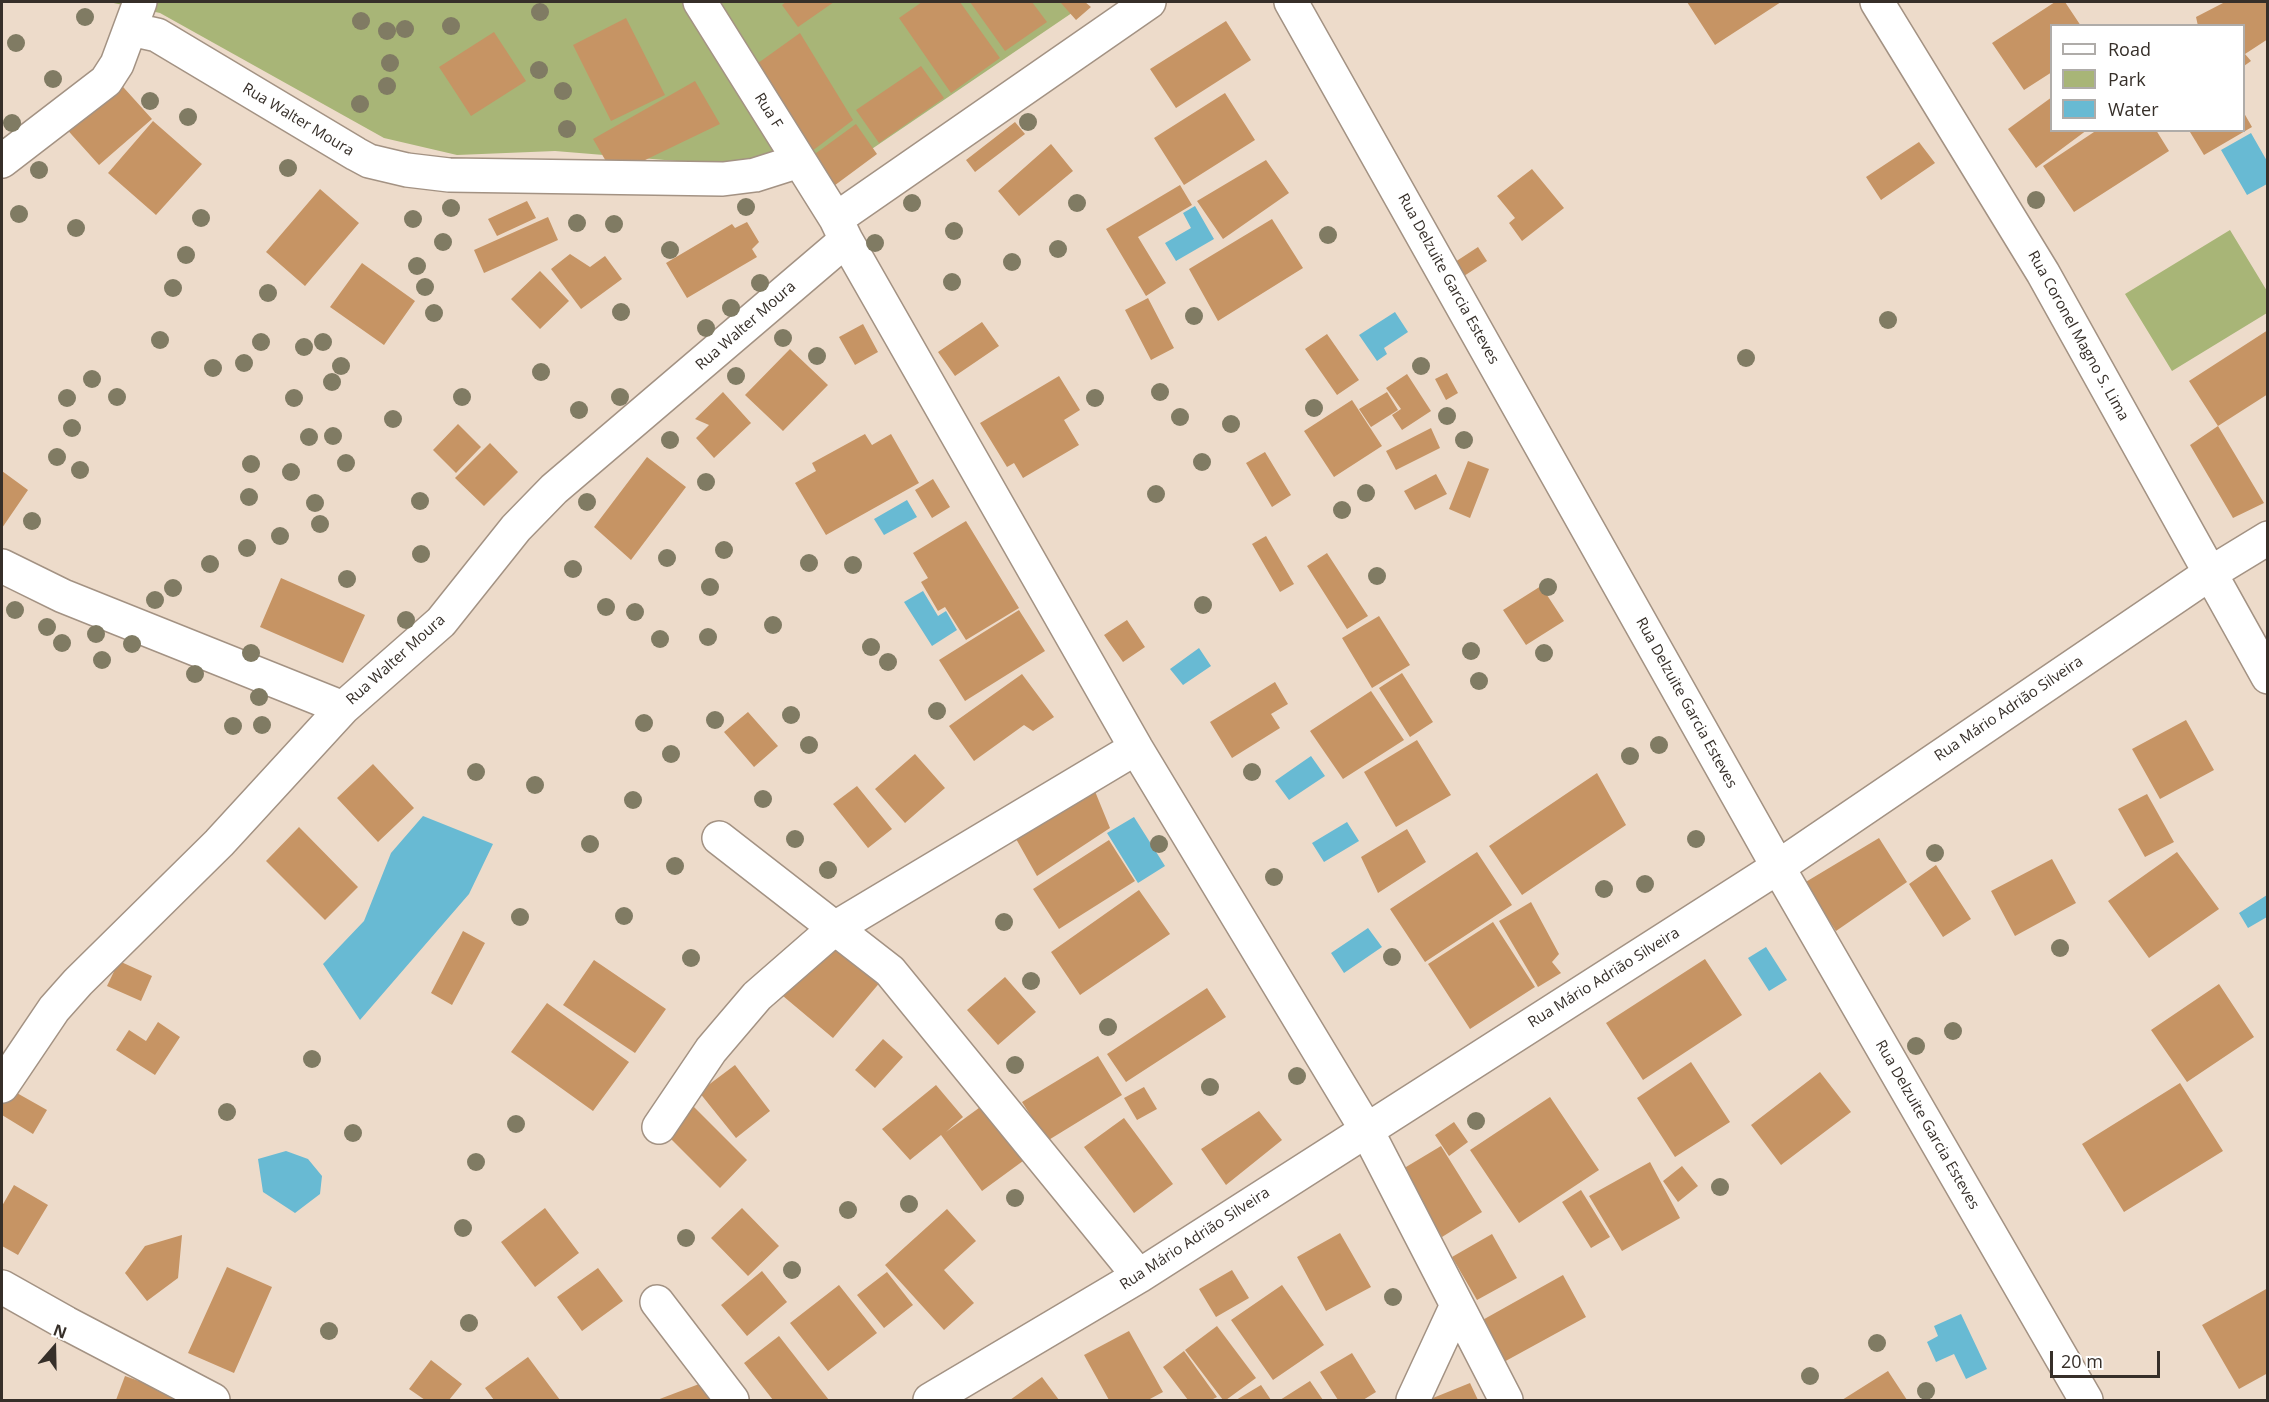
<!DOCTYPE html>
<meta charset="utf-8">
<style>
body{margin:0}
#map{position:relative;width:2269px;height:1402px;overflow:hidden;background:#eddbca;font-family:"Open Sans",sans-serif}
canvas{display:block}
.frame{position:absolute;inset:0;border:3px solid #362f29;pointer-events:none}
.legend{position:absolute;left:2050px;top:24px;width:195px;height:108px;box-sizing:border-box;background:#fff;border:2px solid #afaca9;margin:0;padding:8px 10px;list-style:none;font-size:18px;color:#362f29}
.legend li{display:flex;align-items:center;gap:12px;height:30px}
.legend b{width:30px;border:2px solid #afaca9}
.north{position:absolute;left:24px;top:1318px;width:60px;height:60px;-webkit-text-stroke:4px #fff;paint-order:stroke;rotate:20deg;font-size:16px;font-weight:700;line-height:24px;text-align:center;color:#362f29}
.north::after{content:'';display:block;margin:auto;width:21px;height:27px;background:#362f29;clip-path:polygon(50% 0,100% 100%,50% 72%,0 100%)}
.scale{position:absolute;left:2050px;top:1351px;width:110px;height:27px;box-sizing:border-box;border:3px solid #362f29;border-top:0;padding-left:8px;font-size:18px;line-height:21px;white-space:nowrap;color:#362f29;-webkit-text-stroke:4px #fff;paint-order:stroke}
</style>
<div id="map">
<canvas width="2269" height="1402"></canvas>
<div class="frame"></div>
<ul class="legend">
<li><b style="height:8px;background:#fff"></b>Road</li>
<li><b style="height:16px;background:#a8b577"></b>Park</li>
<li><b style="height:16px;background:#68bad3"></b>Water</li>
</ul>
<div class="north">N</div>
<div class="scale">20 m</div>
</div>
<script>
const ctx = document.querySelector('canvas').getContext('2d');
ctx.lineJoin = 'round';
function paint(path, color) { ctx.fillStyle = color; ctx.fill(path, 'evenodd'); }
const toPath = rows => new Path2D(rows.map(r => 'M' + r).join(''));
function strokePath(path, color, width, dash) { ctx.strokeStyle = color; ctx.lineWidth = width; ctx.lineCap = dash ? 'butt' : 'round'; ctx.setLineDash(dash || []); ctx.stroke(path); }
function label(font, color, halo, rows, align = 'center') {
  ctx.font = font + ' "Open Sans",sans-serif'; ctx.lineWidth = 6; ctx.setLineDash([]); ctx.textBaseline = 'middle'; ctx.strokeStyle = halo; ctx.fillStyle = color; for (const [text, x, y, turn = 0] of rows) {
    ctx.save(); ctx.translate(x, y); ctx.rotate((+turn || 0) * Math.PI / 180); ctx.textAlign = isNaN(turn) ? turn : align; if (halo) ctx.strokeText(text, 0, 0); ctx.fillText(text, 0, 0); ctx.restore();
  }
}
const green = toPath([
 [109,2,1088,2,835,174,555,151,457,155,384,138,160,13],
 [2230,230,2267,291,2267,313,2172,371,2125,294]
]);
const water = toPath([
 [2251,133,2267,161,2267,184,2247,195,2221,150],
 [1195,206,1214,239,1176,261,1165,243,1191,228,1183,213],
 [1395,312,1408,332,1384,348,1387,354,1377,361,1359,335],
 [907,500,917,517,884,535,874,519],
 [923,591,938,616,946,611,957,630,932,646,904,602],
 [1199,648,1211,666,1183,685,1170,669],
 [1311,756,1325,776,1289,800,1275,781],
 [423,816,493,844,469,894,360,1020,323,964,364,921,391,853],
 [1134,817,1165,866,1138,883,1107,833],
 [1347,822,1359,841,1324,862,1312,843],
 [2267,895,2267,917,2248,928,2239,913],
 [1368,928,1382,947,1344,973,1331,953],
 [1766,947,1787,980,1769,991,1748,958],
 [286,1151,308,1159,322,1176,320,1194,295,1213,263,1192,258,1159],
 [1961,1314,1987,1369,1966,1379,1954,1354,1936,1362,1927,1342,1938,1336,1934,1326]
]);
const building = toPath([
 [786,2,834,2,798,27,782,5],
 [922,2,960,2,1000,58,951,93,899,18],
 [970,2,1032,2,1047,22,1005,51],
 [1062,2,1085,2,1091,7,1076,20,1061,3],
 [1687,2,1781,2,1715,45],
 [2055,2,2065,2,2081,26,2052,26,2052,72,2024,90,1992,43],
 [2225,2,2268,2,2268,39,2245,54,2251,61,2244,66,2244,26,2198,26,2196,17],
 [626,18,665,95,611,121,573,45],
 [1226,21,1251,60,1176,108,1150,69],
 [494,32,526,81,471,116,439,67],
 [800,33,853,120,795,164,740,76],
 [921,66,944,98,879,143,856,110],
 [115,78,152,119,99,165,63,125],
 [695,81,720,124,614,175,593,139],
 [1225,93,1255,140,1184,185,1154,138],
 [2052,97,2052,130,2087,130,2036,168,2008,129],
 [2244,113,2252,127,2204,155,2190,132,2244,130],
 [153,121,202,164,156,215,108,173],
 [1015,122,1025,134,975,172,966,160],
 [856,124,877,154,819,197,797,167],
 [2097,130,2156,130,2169,151,2074,212,2043,166],
 [1919,142,1935,163,1881,200,1866,177],
 [1051,144,1073,171,1019,216,998,191],
 [1266,160,1289,193,1223,239,1197,201],
 [1532,169,1564,208,1522,241,1509,223,1515,218,1497,196],
 [1180,185,1192,205,1138,237,1166,283,1146,296,1106,229],
 [320,189,359,223,305,286,266,252],
 [527,201,536,218,497,236,488,219],
 [548,217,558,240,484,273,474,250],
 [1272,219,1303,268,1218,321,1189,269],
 [747,222,759,242,752,249,757,257,687,298,666,263,732,224,735,228],
 [1478,247,1487,261,1464,276,1455,262],
 [570,254,590,267,605,256,622,279,581,309,551,269],
 [362,263,415,301,384,345,330,307],
 [540,271,569,301,540,329,511,299],
 [1148,298,1174,348,1151,360,1125,310],
 [982,322,999,346,955,376,938,352],
 [863,324,878,352,855,365,839,337],
 [2268,330,2268,394,2218,426,2264,503,2233,518,2190,445,2218,426,2189,381],
 [1327,334,1359,380,1337,395,1305,349],
 [790,349,828,385,783,431,745,395],
 [1447,373,1458,393,1446,400,1435,379],
 [1407,374,1431,411,1402,430,1392,415,1401,409,1386,388],
 [1059,376,1080,410,1064,420,1079,445,1023,478,1014,463,1007,467,980,423],
 [723,392,751,423,714,458,696,438,709,425,695,419],
 [1387,392,1398,410,1371,427,1359,409],
 [1352,400,1382,446,1334,477,1304,431],
 [458,424,481,447,456,473,433,450],
 [1431,428,1440,448,1396,470,1386,451],
 [865,434,872,445,891,434,919,483,826,535,795,483,816,471,812,463],
 [490,443,518,472,484,506,455,478],
 [1265,452,1291,495,1272,507,1246,463],
 [647,457,686,487,631,560,594,527],
 [1468,461,1489,469,1470,518,1449,509],
 [2,471,28,490,2,528],
 [1436,474,1447,494,1415,510,1404,491],
 [933,479,950,507,932,518,915,490],
 [966,521,1019,608,966,640,945,607,938,611,921,582,928,578,913,553],
 [1266,536,1294,584,1280,592,1252,544],
 [1327,553,1368,616,1347,629,1307,566],
 [281,578,365,615,343,663,260,627],
 [1541,586,1564,621,1526,645,1503,610],
 [1019,610,1045,651,965,701,939,660],
 [1379,616,1410,665,1372,688,1342,638],
 [1127,620,1145,647,1123,662,1104,635],
 [1402,673,1433,722,1410,737,1379,688],
 [1022,674,1054,717,1033,731,1024,725,974,761,949,726],
 [1275,682,1288,704,1271,714,1280,728,1232,758,1210,722],
 [1371,691,1404,740,1343,779,1310,731],
 [748,712,778,746,754,767,724,732],
 [2186,720,2214,770,2160,799,2132,749],
 [1417,740,1451,795,1396,827,1364,772],
 [915,754,945,788,905,823,875,789],
 [373,764,414,808,378,842,337,798],
 [1597,773,1626,825,1522,895,1489,846],
 [1092,784,1110,828,1037,876,1011,830],
 [857,786,892,829,868,848,833,804],
 [2147,794,2174,842,2145,857,2118,809],
 [299,827,358,887,325,920,266,861],
 [1407,829,1426,862,1378,893,1361,857],
 [1879,838,1907,882,1836,931,1804,883],
 [1109,840,1135,881,1059,929,1033,889],
 [1477,852,1512,905,1425,962,1390,909],
 [2177,852,2219,909,2149,958,2108,901],
 [2052,859,2076,903,2015,936,1991,891],
 [1936,865,1971,919,1943,937,1909,884],
 [1139,890,1170,934,1080,995,1051,952],
 [1531,902,1559,954,1552,962,1561,973,1538,987,1499,921],
 [1493,922,1535,987,1470,1029,1428,964],
 [463,931,485,943,452,1005,431,993],
 [838,932,887,974,833,1038,783,996],
 [1705,959,1742,1015,1643,1080,1606,1023],
 [594,960,666,1009,635,1053,563,1005],
 [119,961,152,976,141,1001,107,986],
 [1005,977,1036,1012,998,1045,967,1010],
 [2219,984,2254,1037,2187,1082,2151,1030],
 [1207,988,1226,1017,1126,1082,1107,1054],
 [547,1003,629,1062,593,1111,511,1052],
 [158,1022,180,1037,155,1075,116,1050,129,1030,146,1041],
 [883,1039,903,1057,875,1088,855,1070],
 [1098,1056,1122,1095,1047,1141,1022,1102],
 [1691,1062,1730,1122,1675,1157,1637,1098],
 [735,1065,770,1111,736,1138,699,1092],
 [1820,1072,1851,1112,1781,1165,1751,1125],
 [2180,1083,2223,1151,2124,1212,2082,1144],
 [936,1085,963,1117,946,1132,983,1105,1023,1161,982,1191,941,1135,910,1160,882,1129],
 [1144,1087,1157,1109,1137,1120,1124,1098],
 [8,1088,47,1110,33,1134,2,1115,2,1099],
 [1550,1097,1599,1170,1519,1223,1470,1150],
 [690,1103,747,1160,720,1188,662,1130],
 [1259,1111,1282,1140,1226,1185,1201,1149],
 [1124,1118,1173,1184,1134,1213,1084,1147],
 [1454,1122,1468,1142,1449,1156,1435,1135],
 [1441,1146,1482,1212,1442,1237,1401,1170],
 [1650,1162,1680,1218,1622,1251,1589,1196],
 [1682,1166,1698,1186,1678,1202,1663,1181],
 [14,1185,48,1205,18,1255,2,1246,2,1206],
 [1581,1190,1610,1237,1591,1248,1562,1202],
 [545,1208,579,1253,535,1287,501,1242],
 [742,1208,779,1246,748,1276,711,1238],
 [947,1209,976,1241,944,1270,974,1303,944,1330,885,1265],
 [1340,1233,1371,1287,1326,1311,1297,1257],
 [1492,1234,1517,1278,1477,1300,1452,1257],
 [182,1235,178,1278,147,1301,125,1273,145,1246],
 [227,1267,272,1287,234,1373,188,1353],
 [598,1268,623,1301,582,1331,557,1297],
 [1232,1270,1249,1298,1216,1317,1199,1289],
 [762,1271,787,1302,747,1336,721,1305],
 [887,1272,913,1305,884,1328,857,1295],
 [1563,1275,1586,1317,1502,1363,1479,1322],
 [839,1285,877,1333,828,1371,790,1323],
 [1282,1285,1324,1345,1273,1380,1231,1320],
 [2268,1288,2268,1373,2239,1389,2202,1325],
 [1217,1326,1256,1378,1226,1400,1223,1400,1185,1350],
 [1129,1331,1163,1392,1148,1400,1109,1400,1084,1355],
 [779,1336,829,1400,773,1400,744,1363],
 [1184,1351,1217,1397,1211,1400,1188,1400,1163,1367],
 [1352,1353,1376,1392,1363,1400,1338,1400,1320,1372],
 [528,1357,560,1400,494,1400,485,1388],
 [431,1360,462,1384,449,1400,425,1400,409,1389],
 [1888,1371,1907,1400,1842,1400],
 [125,1376,176,1394,174,1400,116,1400],
 [1042,1377,1059,1400,1010,1400],
 [707,1381,715,1400,657,1400],
 [1310,1381,1323,1400,1280,1400],
 [1470,1383,1478,1400,1428,1400],
 [1261,1385,1271,1400,1236,1400]
]);
const street = toPath([
 [700,2,836,219,846,240,1136,748,1366,1129,1457,1305,1413,1400],
 [1291,2,1778,867,2086,1400],
 [1877,2,2043,273,2268,677],
 [130,29,157,35,356,154,369,161,407,170,449,175,723,179,755,175,799,161],
 [2,161,106,81,117,64,140,2],
 [836,219,1149,2],
 [2,566,63,596,343,708],
 [719,838,890,971,1139,1276],
 [2,1086,54,1009,78,982,219,843,343,708,441,622,516,528,554,489,846,240],
 [659,1127,711,1050,757,996,835,928,1136,748],
 [2,1287,66,1323,213,1400],
 [657,1302,732,1400],
 [1457,1305,1506,1400],
 [930,1400,1139,1276,1778,867,2209,574,2268,538]
]);
const trees = [
 [540,12],
 [85,17],
 [361,21],
 [451,26],
 [405,29],
 [387,31],
 [16,43],
 [390,63],
 [539,70],
 [53,79],
 [387,86],
 [563,91],
 [150,101],
 [360,104],
 [188,117],
 [1028,122],
 [12,123],
 [567,129],
 [288,168],
 [39,170],
 [2036,200],
 [912,203],
 [1077,203],
 [746,207],
 [451,208],
 [19,214],
 [201,218],
 [413,219],
 [577,223],
 [614,224],
 [76,228],
 [954,231],
 [1328,235],
 [443,242],
 [875,243],
 [1058,249],
 [670,250],
 [186,255],
 [1012,262],
 [417,266],
 [952,282],
 [760,283],
 [425,287],
 [173,288],
 [268,293],
 [731,308],
 [621,312],
 [434,313],
 [1194,316],
 [1888,320],
 [706,328],
 [783,338],
 [160,340],
 [261,342],
 [323,342],
 [304,347],
 [817,356],
 [1746,358],
 [244,363],
 [341,366],
 [1421,366],
 [213,368],
 [541,372],
 [736,376],
 [92,379],
 [332,382],
 [1160,392],
 [117,397],
 [462,397],
 [620,397],
 [67,398],
 [294,398],
 [1095,398],
 [1314,408],
 [579,410],
 [1447,416],
 [1180,417],
 [393,419],
 [1231,424],
 [72,428],
 [333,436],
 [309,437],
 [670,440],
 [1464,440],
 [57,457],
 [1202,462],
 [346,463],
 [251,464],
 [80,470],
 [291,472],
 [706,482],
 [1366,493],
 [1156,494],
 [249,497],
 [420,501],
 [587,502],
 [315,503],
 [1342,510],
 [32,521],
 [320,524],
 [280,536],
 [247,548],
 [724,550],
 [421,554],
 [667,558],
 [809,563],
 [210,564],
 [853,565],
 [573,569],
 [1377,576],
 [347,579],
 [710,587],
 [1548,587],
 [173,588],
 [155,600],
 [1203,605],
 [606,607],
 [15,610],
 [635,612],
 [406,620],
 [773,625],
 [47,627],
 [96,634],
 [708,637],
 [660,639],
 [62,643],
 [132,644],
 [871,647],
 [1471,651],
 [251,653],
 [1544,653],
 [102,660],
 [888,662],
 [195,674],
 [1479,681],
 [259,697],
 [937,711],
 [791,715],
 [715,720],
 [644,723],
 [262,725],
 [233,726],
 [809,745],
 [1659,745],
 [671,754],
 [1630,756],
 [476,772],
 [1252,772],
 [535,785],
 [763,799],
 [633,800],
 [795,839],
 [1696,839],
 [590,844],
 [1159,844],
 [1935,853],
 [675,866],
 [828,870],
 [1274,877],
 [1645,884],
 [1604,889],
 [624,916],
 [520,917],
 [1004,922],
 [2060,948],
 [1392,957],
 [691,958],
 [1031,981],
 [1108,1027],
 [1953,1031],
 [1916,1046],
 [312,1059],
 [1015,1065],
 [1297,1076],
 [1210,1087],
 [227,1112],
 [1476,1121],
 [516,1124],
 [353,1133],
 [476,1162],
 [1720,1187],
 [1015,1198],
 [909,1204],
 [848,1210],
 [463,1228],
 [686,1238],
 [792,1270],
 [1393,1297],
 [469,1323],
 [329,1331],
 [1877,1343],
 [1810,1376],
 [1926,1391]
];
const streetNames = [
 ["Rua F",768,111,58],
 ["Rua Walter Moura",298,120,31],
 ["Rua Delzuite Garcia Esteves",1448,279,61],
 ["Rua Walter Moura",746,326,-41],
 ["Rua Coronel Magno S. Lima",2078,336,61],
 ["Rua Walter Moura",396,660,-42],
 ["Rua Delzuite Garcia Esteves",1686,703,61],
 ["Rua Mário Adrião Silveira",2009,709,-34],
 ["Rua Mário Adrião Silveira",1604,978,-32],
 ["Rua Delzuite Garcia Esteves",1927,1125,60],
 ["Rua Mário Adrião Silveira",1195,1239,-33]
];
paint(green, '#a8b577');
paint(water, '#68bad3');
paint(building, '#c69464');
strokePath(street, '#a39283', 36);
strokePath(street, '#fff', 33);
ctx.fillStyle = '#807b63';
for (const [x, y] of trees) { ctx.beginPath(); ctx.arc(x, y, 9, 0, 2 * Math.PI); ctx.fill(); }
label('15px', '#362f29', '#fff', streetNames);
</script>
